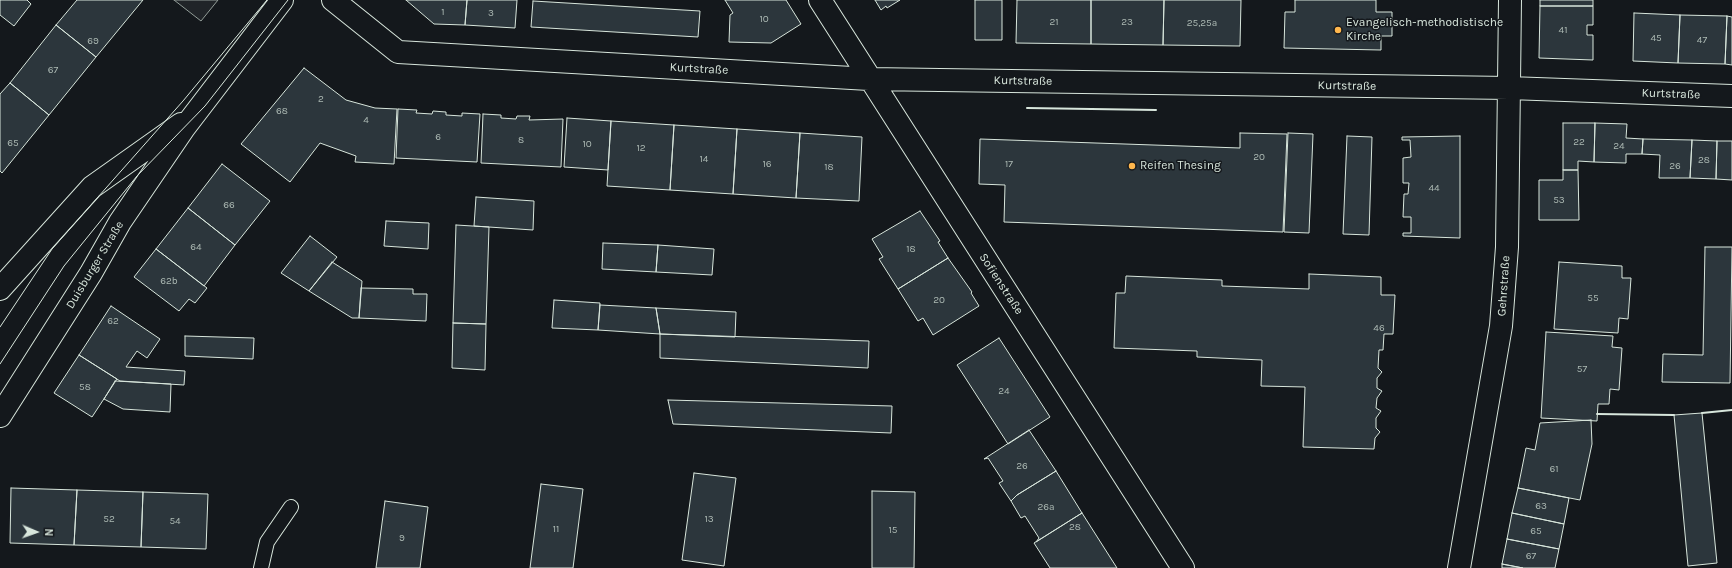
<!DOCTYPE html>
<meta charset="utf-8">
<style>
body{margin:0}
#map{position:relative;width:1732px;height:568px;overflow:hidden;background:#14181c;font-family:Karla,sans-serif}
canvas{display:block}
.north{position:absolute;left:16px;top:512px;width:40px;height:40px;-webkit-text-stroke:3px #14181c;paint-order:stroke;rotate:92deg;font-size:11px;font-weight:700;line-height:16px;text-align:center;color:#d8e6dc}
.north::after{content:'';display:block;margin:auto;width:14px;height:18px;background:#d8e6dc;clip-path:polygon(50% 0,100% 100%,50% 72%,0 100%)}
</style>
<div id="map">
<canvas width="1732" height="568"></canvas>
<div class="north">N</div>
</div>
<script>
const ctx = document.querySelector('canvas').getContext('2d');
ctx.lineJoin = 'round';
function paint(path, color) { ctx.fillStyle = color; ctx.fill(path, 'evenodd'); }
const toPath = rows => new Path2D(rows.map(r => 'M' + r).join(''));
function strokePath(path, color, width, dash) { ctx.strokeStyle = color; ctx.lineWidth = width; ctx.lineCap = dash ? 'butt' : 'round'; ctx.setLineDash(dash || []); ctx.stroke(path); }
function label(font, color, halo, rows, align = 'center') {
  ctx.font = font + ' Karla,sans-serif'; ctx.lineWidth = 3; ctx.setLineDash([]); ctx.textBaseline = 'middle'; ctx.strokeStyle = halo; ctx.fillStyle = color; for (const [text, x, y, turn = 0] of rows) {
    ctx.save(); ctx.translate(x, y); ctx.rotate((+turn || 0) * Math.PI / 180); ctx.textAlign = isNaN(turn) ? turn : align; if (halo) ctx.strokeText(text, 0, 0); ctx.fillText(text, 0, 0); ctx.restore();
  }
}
const green = toPath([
 [174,0,218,0,201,21,174,0]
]);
const building = toPath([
 [0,0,27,0,31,4,14,26,0,15,0,0],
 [77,0,143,0,96,57,56,25,77,0],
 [406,0,467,0,465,25,434,24,406,0],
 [467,0,517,0,515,28,465,25,467,0],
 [725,0,786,0,801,24,771,43,729,42,730,15,733,13,725,0],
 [875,0,900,0,887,8,886,6,881,10,875,0],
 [975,0,1002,0,1002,40,975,40,975,0],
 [1017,0,1091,0,1091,44,1016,43,1017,0],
 [1091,0,1164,0,1163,45,1091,44,1091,0],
 [1164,0,1241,0,1240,46,1163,45,1164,0],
 [1295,0,1376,0,1376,12,1392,12,1392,36,1381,36,1381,50,1284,48,1285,12,1295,12,1295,0],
 [1540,0,1593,0,1593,6,1540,6,1540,0],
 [533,1,700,11,698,37,531,27,533,1],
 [1540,6,1593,6,1593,25,1587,25,1587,35,1593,35,1593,60,1539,58,1540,6],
 [1634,13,1680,15,1678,63,1633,61,1634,13],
 [1680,15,1727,16,1725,64,1678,63,1680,15],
 [1727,16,1732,17,1732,65,1725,64,1727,16],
 [56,25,96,57,49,115,10,83,56,25],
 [304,68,346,100,375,108,397,109,394,164,355,162,356,156,320,143,290,182,241,144,304,68],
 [10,83,49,115,2,173,0,171,0,94,10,83],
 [398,109,417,110,416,113,432,114,433,111,446,112,446,115,462,116,462,113,480,114,477,162,396,158,398,109],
 [483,114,501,115,501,118,516,119,517,116,530,116,529,120,563,119,561,167,481,163,483,114],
 [567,118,611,121,608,170,564,167,567,118],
 [611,121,674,125,670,190,607,186,611,121],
 [1563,123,1595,123,1594,162,1578,161,1578,170,1563,170,1563,123],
 [1595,123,1627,124,1626,138,1643,139,1642,154,1626,154,1626,163,1594,162,1595,123],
 [674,125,737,129,733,194,670,190,674,125],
 [737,129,800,133,796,198,733,194,737,129],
 [800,133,862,137,859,201,796,198,800,133],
 [1240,133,1287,134,1283,232,1004,222,1005,185,979,184,980,139,1240,148,1240,133],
 [1288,133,1313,134,1309,233,1284,232,1288,133],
 [1347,136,1372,137,1369,235,1343,234,1347,136],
 [1460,136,1460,238,1403,236,1403,233,1411,233,1411,217,1403,217,1404,194,1408,194,1409,183,1403,183,1403,158,1411,157,1410,140,1402,140,1402,137,1460,136],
 [1643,139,1692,140,1690,178,1659,178,1660,155,1642,154,1643,139],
 [1692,140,1717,141,1716,179,1690,178,1692,140],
 [1717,141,1732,141,1732,180,1716,179,1717,141],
 [222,164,270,201,235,245,188,208,222,164],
 [1563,170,1578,170,1579,220,1539,220,1539,180,1563,180,1563,170],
 [476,197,534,201,533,230,474,226,476,197],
 [188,208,235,245,204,286,156,249,188,208],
 [920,211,940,241,938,242,948,258,898,289,879,259,883,257,872,239,920,211],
 [386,221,429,223,428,249,384,246,386,221],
 [456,225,489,227,486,324,453,323,456,225],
 [310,236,337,257,309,291,281,273,310,236],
 [603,243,658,245,656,272,602,269,603,243],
 [658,245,714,249,712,275,656,272,658,245],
 [1705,247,1732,247,1730,383,1662,382,1663,354,1703,355,1705,247],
 [156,249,207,288,195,303,189,299,179,311,134,277,156,249],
 [948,258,972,292,971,293,979,306,933,335,923,318,918,321,898,289,948,258],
 [332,262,362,281,359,318,352,318,309,291,332,262],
 [1559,262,1622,266,1622,278,1631,278,1628,319,1619,318,1618,333,1554,329,1559,262],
 [1309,274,1381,277,1381,295,1395,295,1393,334,1384,334,1383,350,1379,350,1378,368,1382,372,1377,378,1377,388,1382,391,1377,398,1376,408,1381,411,1376,418,1376,428,1380,432,1375,438,1374,449,1303,447,1305,387,1261,386,1262,360,1197,357,1197,351,1114,348,1116,293,1125,293,1126,276,1222,280,1222,286,1309,289,1309,274],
 [361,288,413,289,413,294,427,294,426,321,359,318,361,288],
 [554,300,600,303,598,330,552,328,554,300],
 [600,305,656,308,660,334,598,330,600,305],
 [111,306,160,339,147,358,137,351,126,367,185,371,184,385,120,381,79,355,111,306],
 [656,308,736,312,735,337,660,334,656,308],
 [453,323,486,324,485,370,452,368,453,323],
 [1546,332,1613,336,1612,347,1622,348,1619,390,1610,389,1609,404,1598,404,1597,421,1541,418,1546,332],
 [660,334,869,341,868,368,660,358,660,334],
 [185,336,254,338,253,359,185,356,185,336],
 [999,338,1050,417,1008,444,957,365,999,338],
 [79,355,117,379,92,417,54,393,79,355],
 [115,381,171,384,170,412,123,409,104,399,115,381],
 [668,400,892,406,891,433,673,424,668,400],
 [1702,413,1717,563,1688,566,1674,415,1702,413],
 [1591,420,1592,444,1580,500,1518,488,1526,448,1535,450,1540,423,1591,420],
 [1029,430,1056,471,1017,495,1011,501,999,483,1003,481,988,458,984,459,1029,430],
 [1056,471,1082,513,1036,542,1039,538,1025,516,1021,518,1011,501,1017,495,1056,471],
 [694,473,736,478,724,566,682,560,694,473],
 [541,484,583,489,573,568,530,568,541,484],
 [11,488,77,490,74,545,10,543,11,488],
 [1518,488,1569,498,1564,524,1512,513,1518,488],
 [77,490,143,492,141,547,74,545,77,490],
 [872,491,915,492,914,568,872,568,872,491],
 [143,492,208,494,206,549,141,547,143,492],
 [385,501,428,507,420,568,376,568,385,501],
 [1082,513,1117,568,1050,568,1034,543,1082,513],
 [1512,513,1564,524,1559,549,1507,539,1512,513],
 [1507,539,1559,549,1555,568,1523,568,1502,564,1507,539],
 [1502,564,1523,568,1502,568,1502,564]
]);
const lane = toPath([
 [261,568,267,542,291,507]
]);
const street = toPath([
 [333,0,398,52,869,79,1509,88,1732,96],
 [820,0,1183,568],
 [1459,568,1501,326,1507,247,1510,0]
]);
const secondary = toPath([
 [0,289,92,187,181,124],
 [0,416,91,273,120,222,184,128,282,0]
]);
const tram = toPath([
 [0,327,52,249,183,101,267,0],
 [0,364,64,266,137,176,205,106,288,0]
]);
const wall = toPath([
 [1027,108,1156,110],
 [1702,413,1732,410],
 [1597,414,1674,415]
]);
const markers = [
 [1338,30,4,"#ffb74d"],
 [1132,166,4,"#ffb74d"]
];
const numberNames = [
 ["1",443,12],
 ["3",491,13],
 ["10",764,19],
 ["21",1054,22],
 ["23",1127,22],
 ["25,25a",1202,23],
 ["41",1563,30],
 ["45",1656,38],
 ["47",1702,40],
 ["69",93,41],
 ["67",53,70],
 ["2",321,99],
 ["68",282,111],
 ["4",366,120],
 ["6",438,137],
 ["8",521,140],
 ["22",1579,142],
 ["65",13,143],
 ["10",587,144],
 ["24",1619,146],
 ["12",641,148],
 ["20",1259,157],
 ["14",704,159],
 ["28",1704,160],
 ["16",767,164],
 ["17",1009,164],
 ["26",1675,166],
 ["18",829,167],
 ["44",1434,188],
 ["53",1559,200],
 ["66",229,205],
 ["64",196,247],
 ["18",911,249],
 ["62b",169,281],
 ["55",1593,298],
 ["20",939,300],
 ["62",113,321],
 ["46",1379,328],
 ["57",1582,369],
 ["58",85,387],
 ["24",1004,391],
 ["26",1022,466],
 ["61",1554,469],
 ["63",1541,506],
 ["26a",1046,507],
 ["52",109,519],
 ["13",709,519],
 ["54",175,521],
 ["28",1075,527],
 ["11",556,529],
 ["15",893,530],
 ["65",1536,531],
 ["9",402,538],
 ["67",1531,556]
];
const poiNames = [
 ["Evangelisch-methodistische",1346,23],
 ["Kirche",1346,37],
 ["Reifen Thesing",1140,166]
];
const streetNames = [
 ["Kurtstraße",699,69,3],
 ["Kurtstraße",1023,81,1],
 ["Kurtstraße",1347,86,1],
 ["Kurtstraße",1671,94,2],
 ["Duisburger Straße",95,265,-59],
 ["Sofienstraße",1001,284,57],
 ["Gehrstraße",1504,286,-86]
];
paint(green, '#202428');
strokePath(green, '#939e99', 1);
paint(building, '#2c363c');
strokePath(building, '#d8e6dc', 1);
strokePath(lane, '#d8e6dc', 16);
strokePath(street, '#d8e6dc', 24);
strokePath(secondary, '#d8e6dc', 24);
strokePath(lane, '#14181c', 14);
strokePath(street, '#14181c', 22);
strokePath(secondary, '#14181c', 22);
strokePath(tram, '#d8e6dc', 1);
strokePath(wall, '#d8e6dc', 2);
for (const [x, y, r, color] of markers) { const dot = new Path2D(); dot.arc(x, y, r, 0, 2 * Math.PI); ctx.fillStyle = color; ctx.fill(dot); strokePath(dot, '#14181c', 1.5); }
label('10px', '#adbab4', null, numberNames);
label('12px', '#d8e6dc', '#14181c', poiNames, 'left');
label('12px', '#d8e6dc', '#14181c', streetNames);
</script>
